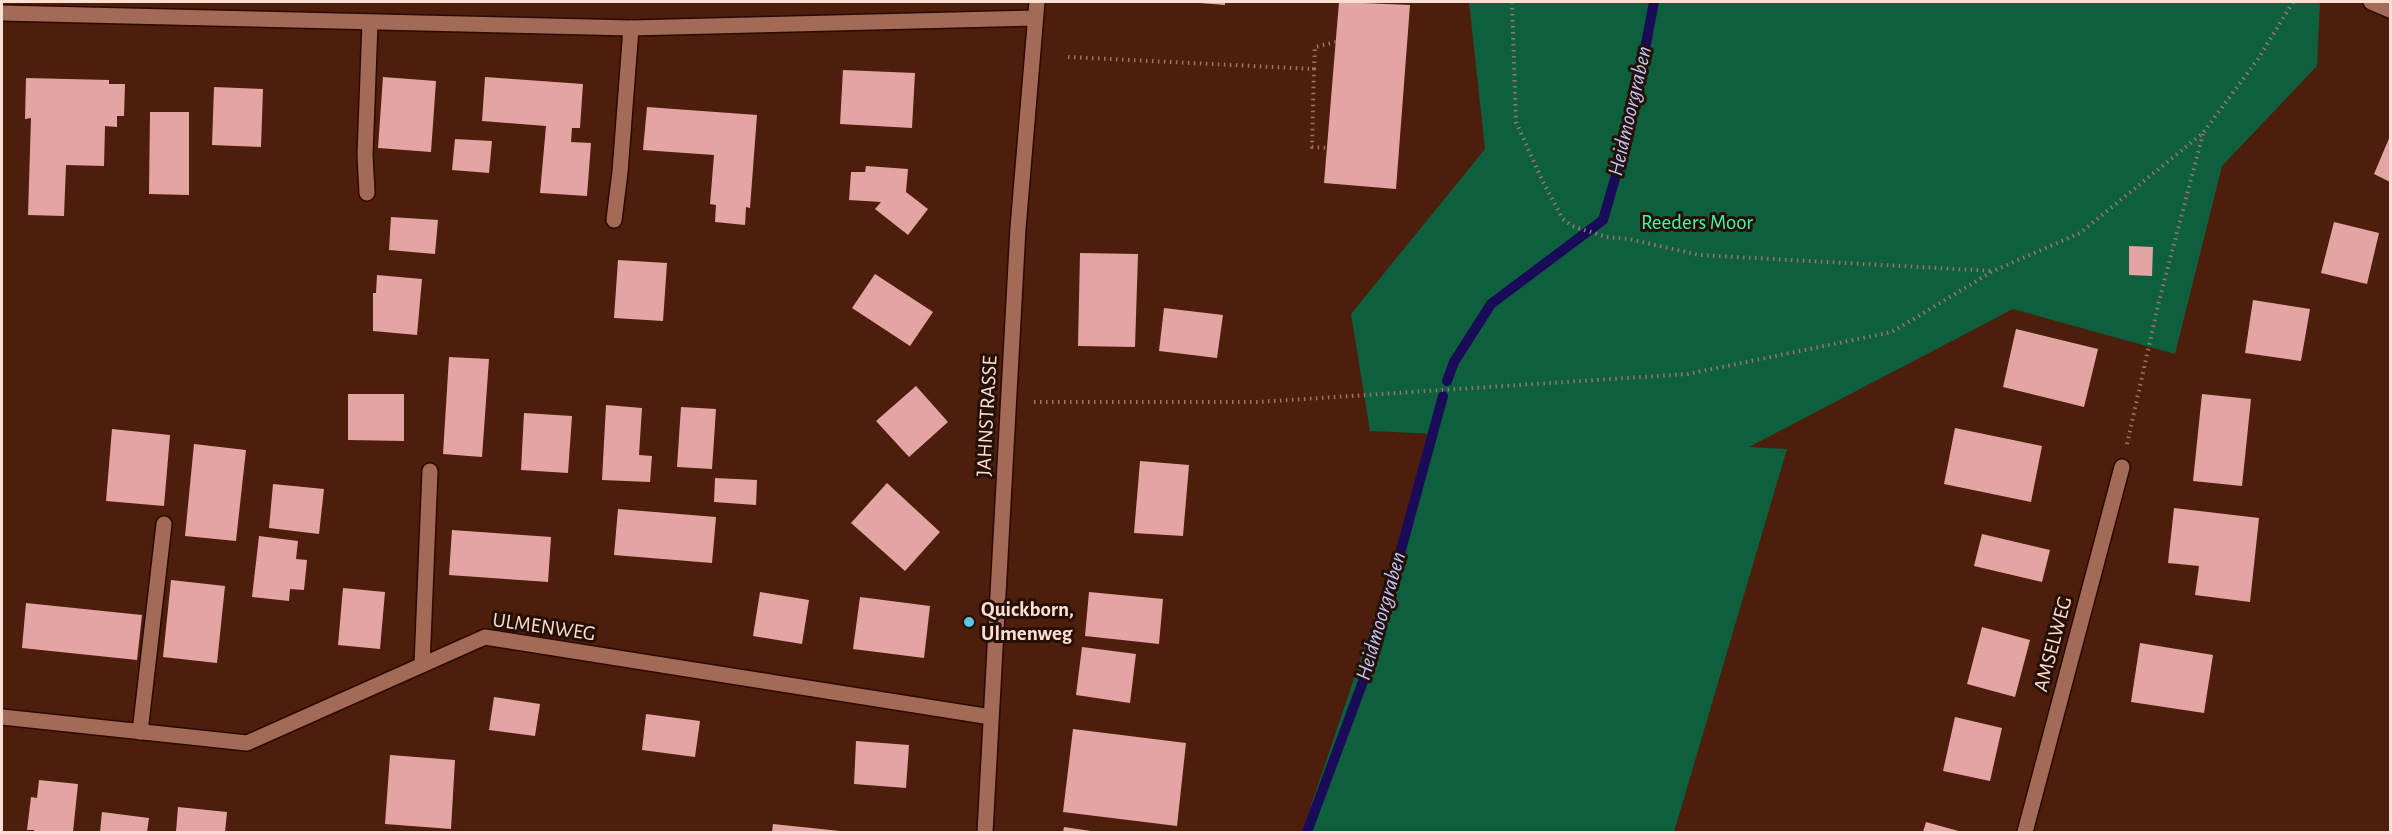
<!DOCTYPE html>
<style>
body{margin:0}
#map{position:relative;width:2392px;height:834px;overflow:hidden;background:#4d1e0c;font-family:"Alegreya Sans",sans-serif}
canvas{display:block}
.frame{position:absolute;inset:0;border:3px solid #feded3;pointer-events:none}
</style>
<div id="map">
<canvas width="2392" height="834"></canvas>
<div class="frame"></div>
</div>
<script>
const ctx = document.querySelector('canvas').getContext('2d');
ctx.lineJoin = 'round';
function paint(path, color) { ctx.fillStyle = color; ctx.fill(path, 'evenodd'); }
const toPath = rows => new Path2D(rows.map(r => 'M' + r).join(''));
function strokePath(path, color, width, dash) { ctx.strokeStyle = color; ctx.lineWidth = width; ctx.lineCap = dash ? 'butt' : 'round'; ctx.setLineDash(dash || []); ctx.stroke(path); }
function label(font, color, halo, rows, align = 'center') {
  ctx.font = font + ' "Alegreya Sans",sans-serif'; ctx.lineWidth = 6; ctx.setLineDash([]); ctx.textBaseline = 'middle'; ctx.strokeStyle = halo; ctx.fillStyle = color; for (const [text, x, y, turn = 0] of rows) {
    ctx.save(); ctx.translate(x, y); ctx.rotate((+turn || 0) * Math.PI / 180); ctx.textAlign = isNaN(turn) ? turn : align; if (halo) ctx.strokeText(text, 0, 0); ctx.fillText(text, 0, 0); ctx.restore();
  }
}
const green = toPath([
 [1469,2,2320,2,2317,66,2222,166,2175,354,2013,309,1749,447,1787,449,1674,832,1302,832,1437,434,1370,431,1351,314,1485,149]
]);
const stream = toPath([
 [1447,381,1454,362,1491,304,1603,220,1630,127,1654,2],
 [1307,832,1371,660,1443,396]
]);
const building = toPath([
 [1187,2,1225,2,1225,5],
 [1339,2,1410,5,1396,189,1324,183],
 [843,70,915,73,912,128,840,124],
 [383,77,436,81,431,152,378,148],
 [485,77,583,84,580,128,572,128,571,142,591,143,587,196,540,193,546,126,482,121],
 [26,78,109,80,109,84,125,84,124,116,117,116,117,127,105,126,104,166,66,165,64,216,28,215,31,118,25,119],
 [214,87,263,89,261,147,212,145],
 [647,107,757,115,750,208,746,207,745,225,715,222,716,205,710,204,714,155,643,150],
 [150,112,189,112,189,195,149,194],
 [2390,136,2390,182,2374,174],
 [455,139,492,141,489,173,452,170],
 [866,166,908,169,906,192,928,209,908,235,875,209,881,202,849,200,851,172,865,172],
 [391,217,438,220,435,254,389,250],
 [2334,222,2379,233,2367,284,2321,273],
 [2129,246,2153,247,2152,276,2129,275],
 [1080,253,1138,254,1135,347,1078,346],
 [618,260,667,263,663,321,614,318],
 [875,274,933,312,910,346,852,308],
 [377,275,422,279,417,335,373,331,373,293,376,293],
 [2253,300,2310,309,2301,361,2245,353],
 [1164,308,1223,315,1217,358,1159,351],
 [2016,329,2098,349,2084,407,2003,387],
 [449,357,489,359,482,457,443,454],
 [916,386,948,422,909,457,876,421],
 [348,394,404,394,404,441,348,440],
 [2202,394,2251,399,2242,486,2193,481],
 [606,405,642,408,639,455,652,456,650,482,602,480],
 [681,407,716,409,712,469,677,467],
 [524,413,572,416,568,473,521,470],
 [1955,428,2042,446,2031,502,1944,484],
 [112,429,170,435,164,506,106,501],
 [194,444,246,450,236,541,185,536],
 [1140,461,1189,465,1183,536,1134,533],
 [715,478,757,480,756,505,714,502],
 [887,483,940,532,905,571,851,523],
 [273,484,324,489,319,534,269,528],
 [2174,508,2259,518,2250,602,2195,595,2199,566,2168,563],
 [618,509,716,517,712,563,614,555],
 [452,530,551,537,548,582,449,575],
 [1982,534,2050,550,2042,582,1974,566],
 [259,536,298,541,296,559,307,560,304,590,290,589,289,601,252,597],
 [171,580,225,586,217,663,163,657],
 [343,588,385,592,380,649,338,645],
 [760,592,809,600,802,644,753,636],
 [1089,592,1163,599,1159,644,1085,636],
 [860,597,930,606,924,658,853,649],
 [26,603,142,615,137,660,22,648],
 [1982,627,2030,640,2015,697,1967,684],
 [2140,643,2213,655,2204,713,2131,702],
 [1082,647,1136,654,1130,703,1076,695],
 [494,697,540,704,535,736,489,730],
 [646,714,700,721,695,757,642,750],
 [1955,717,2002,728,1990,781,1943,771],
 [1073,729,1186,743,1177,826,1063,812],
 [856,741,909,745,906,788,854,784],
 [390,755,455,760,451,829,385,824],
 [39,780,78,784,73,832,34,832,34,830,27,830,31,797,37,798],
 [178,807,227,812,225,832,176,832],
 [102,812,149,818,147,832,100,832],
 [1926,822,1962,832,1923,832],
 [773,824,840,831,840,832,772,832],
 [1064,827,1091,831,1091,832,1063,832]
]);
const path = toPath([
 [1512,2,1516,122,1543,182,1563,219,1572,226,1606,237,1629,239,1699,255,1993,271],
 [1068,57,1314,69,1312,147,1327,148],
 [1314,69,1315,47,1336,42],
 [1034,402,1258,402,1688,374,1892,332,1993,271,2080,233,2203,133,2258,59,2293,2],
 [2127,444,2159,301,2203,134]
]);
const service = toPath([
 [367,193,365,155,370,23],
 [614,220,620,172,631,28],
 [422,665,430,471],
 [140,732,164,524]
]);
const minor = toPath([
 [2371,2,2390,10],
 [2,13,631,28,1035,18],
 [2,717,247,743,485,637,991,717],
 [985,832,1018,228,1037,2],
 [2025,832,2122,467]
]);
const markers = [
 [969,622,6,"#5bc8e7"]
];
const parkNames = [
 ["Reeders Moor",1697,223]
];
const streetNames = [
 ["JAHNSTRASSE",987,416,-87],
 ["ULMENWEG",544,627,8],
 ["AMSELWEG",2053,644,-75]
];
const poiNames = [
 ["Quickborn,",981,610],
 ["Ulmenweg",981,634]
];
const waterNames = [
 ["Heidmoorgraben",1630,111,-77],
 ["Heidmoorgraben",1381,616,-74]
];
paint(green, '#0d5f3e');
strokePath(stream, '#190b57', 10);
paint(building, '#e5a4a4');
strokePath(service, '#2c0901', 18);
strokePath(minor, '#2c0901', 18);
strokePath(path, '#9d7566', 4, [1.5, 4.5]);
strokePath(service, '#a26a57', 15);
strokePath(minor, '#a26a57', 15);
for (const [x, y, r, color] of markers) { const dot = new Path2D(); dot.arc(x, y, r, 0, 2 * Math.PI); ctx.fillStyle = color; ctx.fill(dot); strokePath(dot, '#251008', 2); }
label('21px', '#39fbab', '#251008', parkNames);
label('21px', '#feded3', '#251008', streetNames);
label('bold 21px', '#feded3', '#251008', poiNames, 'left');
label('italic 22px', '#bfc5fa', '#251008', waterNames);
</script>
